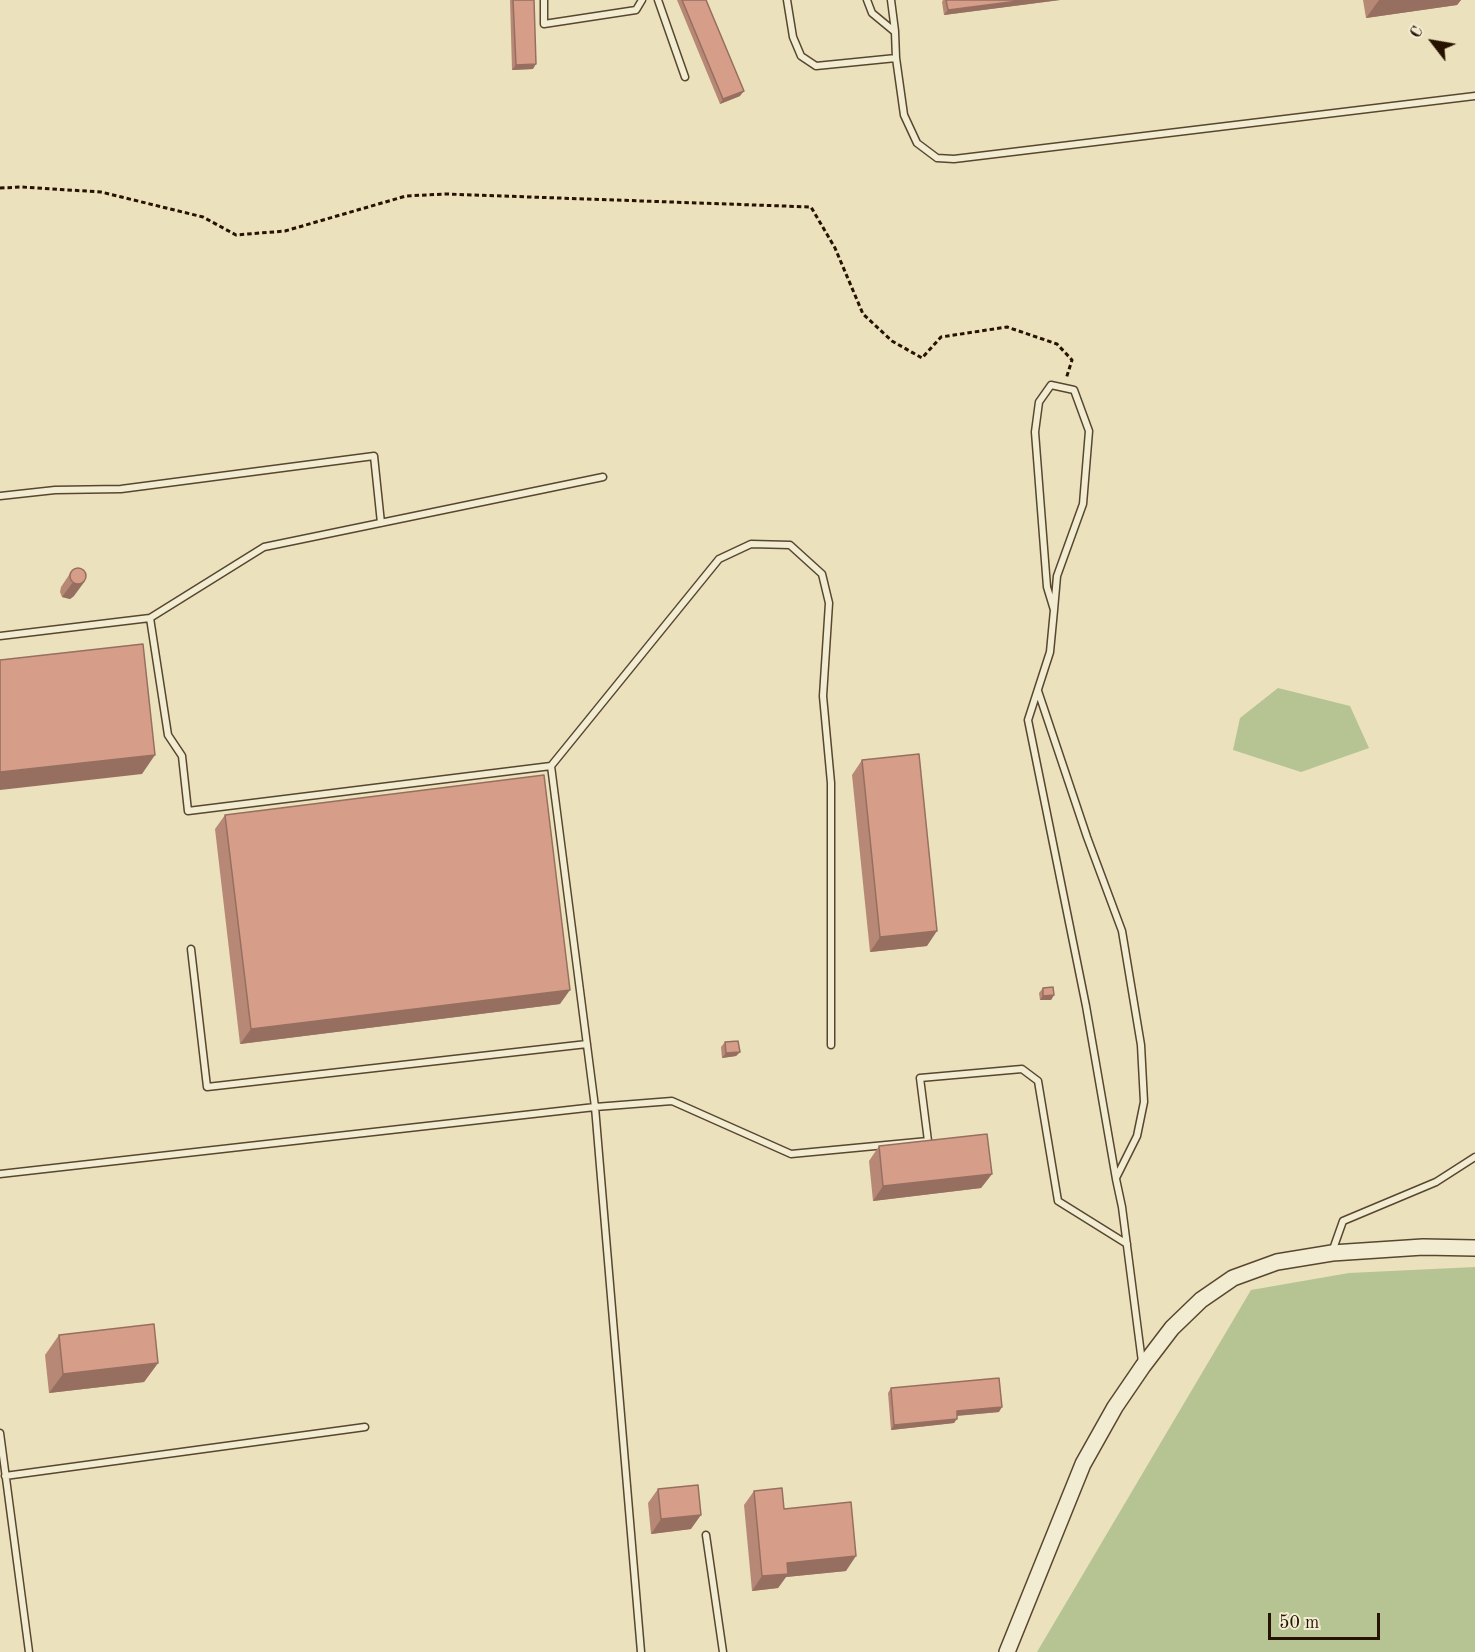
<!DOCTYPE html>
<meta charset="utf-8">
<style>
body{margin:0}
#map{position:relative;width:1475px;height:1652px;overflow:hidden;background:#ebe1bc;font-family:"Old Standard TT",serif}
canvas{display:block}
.north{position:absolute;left:1403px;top:12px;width:60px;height:60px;-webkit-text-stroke:4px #f2ecd3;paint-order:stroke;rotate:301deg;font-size:16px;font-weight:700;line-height:24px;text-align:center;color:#271200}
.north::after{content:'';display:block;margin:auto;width:21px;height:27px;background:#271200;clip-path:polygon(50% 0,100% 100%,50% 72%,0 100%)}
.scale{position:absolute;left:1268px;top:1613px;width:112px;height:27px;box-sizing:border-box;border:3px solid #271200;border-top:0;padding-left:8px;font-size:18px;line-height:21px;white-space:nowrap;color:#271200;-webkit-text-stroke:4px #f2ecd3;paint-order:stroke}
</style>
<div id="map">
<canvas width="1475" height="1652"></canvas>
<div class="north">С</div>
<div class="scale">50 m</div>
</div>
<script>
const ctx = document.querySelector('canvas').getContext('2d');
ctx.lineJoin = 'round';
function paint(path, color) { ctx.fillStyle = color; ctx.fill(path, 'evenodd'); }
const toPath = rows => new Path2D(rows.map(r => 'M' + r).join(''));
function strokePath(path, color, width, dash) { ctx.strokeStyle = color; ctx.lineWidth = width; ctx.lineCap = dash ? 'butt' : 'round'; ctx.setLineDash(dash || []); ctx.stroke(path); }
const green = toPath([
 [1278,688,1350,706,1369,748,1301,772,1233,750,1240,718],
 [1475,1267,1475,1652,1037,1652,1251,1290,1349,1273]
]);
const path = toPath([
 [0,188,21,187,101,192,203,217,236,235,285,231,406,196,446,194,811,207,835,248,863,314,892,341,922,358,941,337,1007,327,1057,344,1072,360,1066,379]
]);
const service = toPath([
 [544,0,544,24,636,10,642,0],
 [658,0,685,77],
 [787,0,793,37,801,56,816,66,896,58],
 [867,0,872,13,895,32,896,58,904,115,917,143,937,158,954,159,1475,96],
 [891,0,895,31],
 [0,496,55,490,121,489,374,456,381,523],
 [1054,610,1047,587,1035,432,1039,402,1051,385,1074,390,1089,431,1083,504,1057,576,1054,610,1050,652,1028,720,1086,1006,1116,1179,1122,1207,1142,1362],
 [150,618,264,547,603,477],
 [0,636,150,618,168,735,182,756,188,811,551,766,595,1107,641,1652],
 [1038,691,1087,837,1122,931,1141,1045,1144,1102,1137,1136,1116,1178],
 [551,766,719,559,751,544,790,545,822,574,829,603,823,696,831,783,831,1045],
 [191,949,207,1087,587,1044],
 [0,1174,595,1107,672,1101,791,1154,928,1141,920,1078,1022,1069,1038,1081,1058,1201,1127,1244],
 [1332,1252,1343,1221,1436,1182,1475,1157],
 [0,1433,29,1652],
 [5,1476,365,1427],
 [706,1535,723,1652]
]);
const tertiary = toPath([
 [1007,1652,1083,1464,1115,1407,1143,1366,1172,1328,1201,1300,1233,1278,1277,1262,1332,1253,1423,1247,1475,1248]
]);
const wall = toPath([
 [510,0,534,0,533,69,512,70],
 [677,0,706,0,740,96,720,104],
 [943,0,1060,0,944,15,942,2],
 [1363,0,1461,0,1457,5,1366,18],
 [71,572,74,596,70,599,62,597,60,592,61,587],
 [862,760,927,946,870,952,852,775],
 [225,815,560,1004,240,1044,215,829],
 [1043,988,1054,995,1051,1000,1040,1000,1039,993],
 [725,1042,740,1052,736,1056,722,1058,721,1047],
 [879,1146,992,1174,981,1188,873,1201,869,1161],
 [59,1335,158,1363,144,1382,49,1393,45,1355],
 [891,1388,999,1412,957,1416,954,1423,891,1430,888,1393],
 [658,1489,691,1529,651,1534,648,1503],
 [754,1491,784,1509,846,1571,786,1577,778,1588,752,1591,744,1505]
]);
const shadedWall = toPath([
 [1026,0,1060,0,944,15,948,10],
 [1379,0,1461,0,1457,5,1366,18],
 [536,64,533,69,512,70,516,65],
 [744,91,740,96,720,104,723,99],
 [85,581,74,596,70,599,62,597,73,582],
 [155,755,142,774,0,790,0,772],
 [937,931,927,946,870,952,880,937],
 [570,990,560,1004,240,1044,251,1029],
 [1054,995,1051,1000,1040,1000,1043,996],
 [740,1052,736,1056,722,1058,726,1053],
 [992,1174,981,1188,873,1201,883,1186],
 [158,1363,144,1382,49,1393,63,1374],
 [1002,1407,999,1412,953,1416,957,1411],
 [957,1419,954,1423,891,1430,894,1425],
 [701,1515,691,1529,651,1534,661,1519],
 [856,1556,846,1571,786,1577,778,1588,752,1591,762,1576,787,1563]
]);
const building = toPath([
 [513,0,534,0,536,64,516,65,513,0],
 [682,0,706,0,744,91,723,99,682,0],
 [946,0,1026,0,948,10,946,0],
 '70 576a8 8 0 1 1 16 0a8 8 0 1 1-16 0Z',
 [143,644,155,755,0,772,0,660,143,644],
 [919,754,937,931,880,937,862,760,919,754],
 [544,775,570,990,251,1029,225,815,544,775],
 [1053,987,1054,995,1043,996,1043,988,1053,987],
 [738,1041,740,1052,726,1053,725,1042,738,1041],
 [987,1134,992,1174,883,1186,879,1146,987,1134],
 [154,1324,158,1363,63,1374,59,1335,154,1324],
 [999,1378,1002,1407,957,1411,957,1419,894,1425,891,1388,999,1378],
 [698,1485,701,1515,661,1519,658,1489,698,1485],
 [782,1488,784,1509,851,1502,856,1556,787,1563,788,1574,762,1576,754,1491,782,1488]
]);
paint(green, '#b6c392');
strokePath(service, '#58462f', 9);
strokePath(tertiary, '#58462f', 18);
strokePath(path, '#271200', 3, [4.5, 3]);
strokePath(service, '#f2ecd3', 6);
strokePath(tertiary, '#f2ecd3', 15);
paint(wall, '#b88876');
paint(shadedWall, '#966f60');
paint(building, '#d69e89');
strokePath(building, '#966f60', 1.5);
</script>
